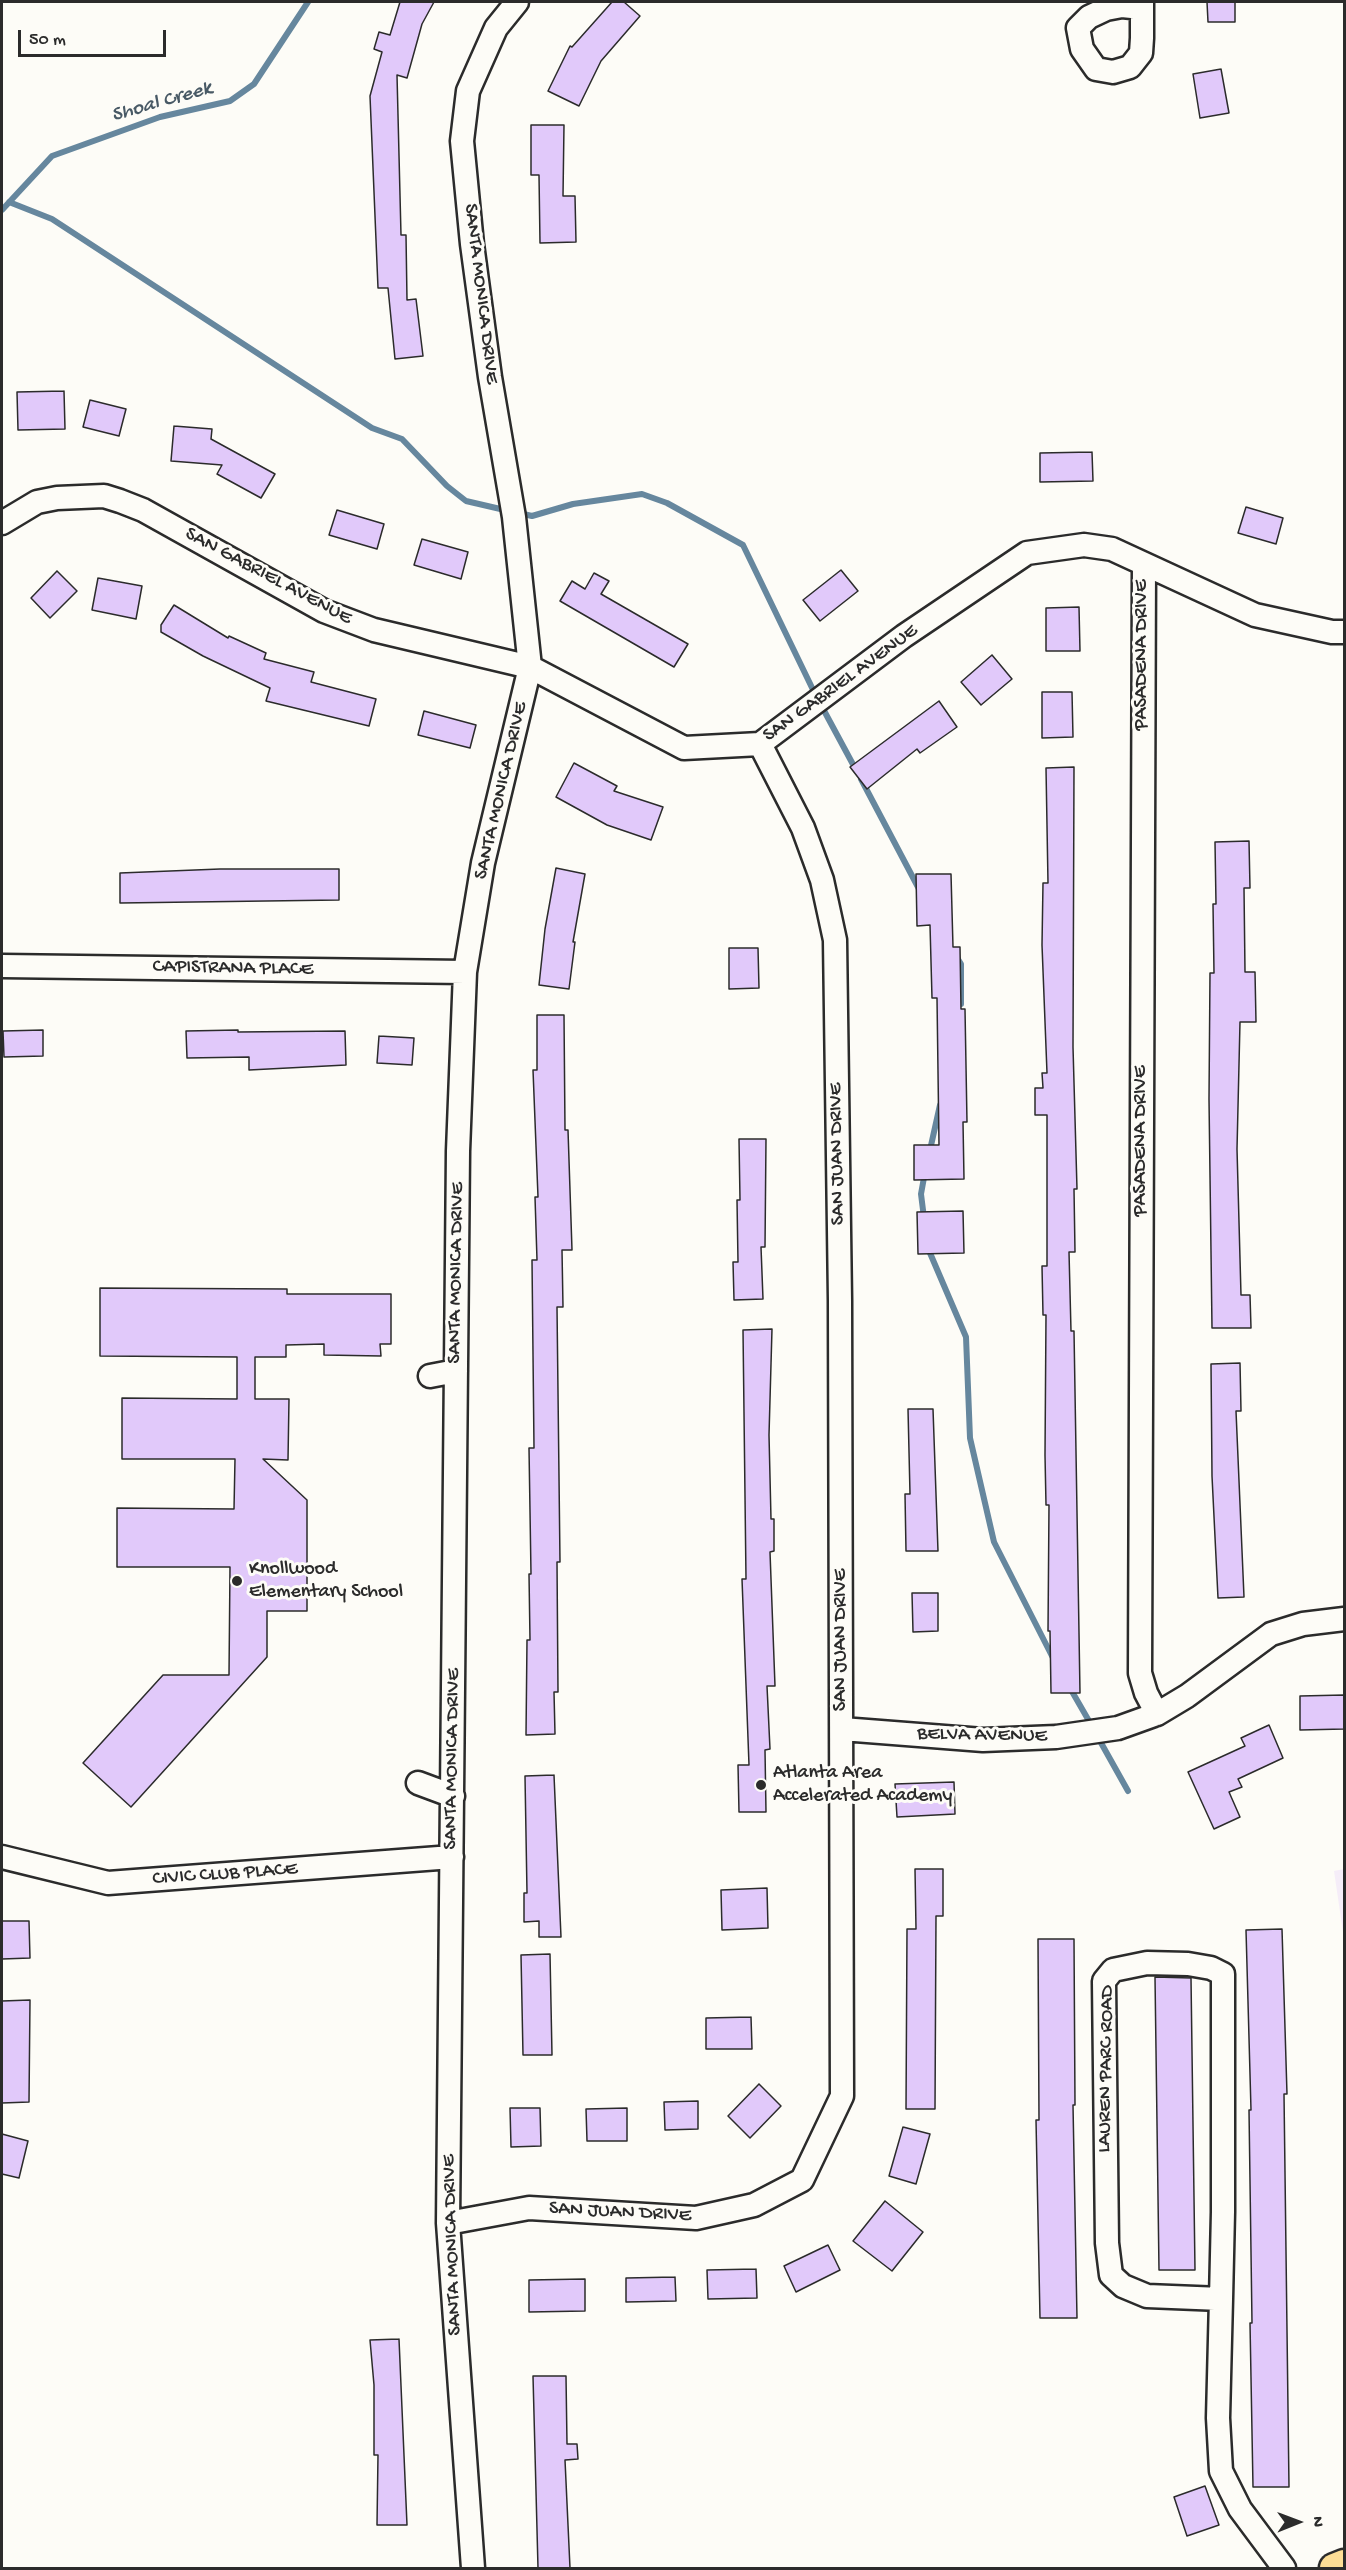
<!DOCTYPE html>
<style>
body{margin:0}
#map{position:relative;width:1346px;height:2570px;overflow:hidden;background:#fdfcf7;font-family:"Gochi Hand",sans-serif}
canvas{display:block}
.frame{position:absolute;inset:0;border:3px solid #2b2b2b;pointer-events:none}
.north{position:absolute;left:1268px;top:2492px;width:60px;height:60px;-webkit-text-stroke:4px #fdfcf7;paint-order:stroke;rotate:89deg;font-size:16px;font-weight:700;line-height:24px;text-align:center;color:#2b2b2b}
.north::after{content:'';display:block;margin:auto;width:21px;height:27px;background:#2b2b2b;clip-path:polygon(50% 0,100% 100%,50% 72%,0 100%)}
.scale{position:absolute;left:18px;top:30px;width:148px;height:27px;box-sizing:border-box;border:3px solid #2b2b2b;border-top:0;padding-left:8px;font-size:18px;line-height:21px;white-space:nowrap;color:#2b2b2b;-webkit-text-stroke:4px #fdfcf7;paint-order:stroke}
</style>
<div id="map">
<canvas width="1346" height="2570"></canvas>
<div class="frame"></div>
<div class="north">N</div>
<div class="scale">50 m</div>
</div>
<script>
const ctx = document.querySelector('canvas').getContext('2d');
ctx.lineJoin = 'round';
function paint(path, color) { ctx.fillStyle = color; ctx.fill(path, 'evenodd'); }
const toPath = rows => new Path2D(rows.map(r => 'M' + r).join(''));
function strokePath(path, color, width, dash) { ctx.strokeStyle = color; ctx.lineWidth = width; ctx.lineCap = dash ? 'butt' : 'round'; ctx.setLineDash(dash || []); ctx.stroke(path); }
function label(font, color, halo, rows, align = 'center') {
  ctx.font = font + ' "Gochi Hand",sans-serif'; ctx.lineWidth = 6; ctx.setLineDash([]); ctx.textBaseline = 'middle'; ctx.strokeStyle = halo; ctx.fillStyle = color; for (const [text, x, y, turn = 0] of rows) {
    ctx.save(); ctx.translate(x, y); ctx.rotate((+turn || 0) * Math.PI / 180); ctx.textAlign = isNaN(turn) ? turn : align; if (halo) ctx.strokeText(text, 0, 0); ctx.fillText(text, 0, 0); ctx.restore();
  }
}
const built = toPath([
 [1344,1869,1344,1939,1334,1871]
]);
const stream = toPath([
 [9,202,52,219,372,428,402,439,447,486,466,501,509,511],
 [2,210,52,156,160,117,230,101,254,84,308,2],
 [519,513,532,516,573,504,642,494,667,503,743,545,816,696],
 [821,705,856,770],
 [861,779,919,889],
 [956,956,961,964,961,1004],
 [930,1150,940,1105],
 [924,1218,921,1194,925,1172],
 [927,1246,966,1337,970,1438,994,1542,1053,1658],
 [1070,1688,1089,1721],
 [1100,1741,1128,1791]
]);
const building = toPath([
 [400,2,434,2,422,24,407,78,397,75,401,235,406,235,407,300,416,299,423,356,395,359,388,288,378,288,370,96,382,52,374,49,379,32,390,35,400,2],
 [612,2,624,2,640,16,601,61,579,106,548,91,570,46,572,47,612,2],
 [1207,2,1235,2,1235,22,1208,22,1207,2],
 [1221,69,1229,113,1200,118,1193,74,1221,69],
 [531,125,564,125,563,196,575,196,576,242,540,243,539,175,531,175,531,125],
 [64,391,65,429,18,430,17,392,64,391],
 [90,400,126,409,119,436,83,427,90,400],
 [174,426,212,429,211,439,275,474,261,498,217,474,222,465,171,461,174,426],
 [1092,452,1093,481,1040,482,1040,453,1092,452],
 [1246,507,1283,518,1276,544,1238,533,1246,507],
 [337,510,384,524,377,549,329,535,337,510],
 [422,539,468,552,461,579,414,565,422,539],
 [841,570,858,591,820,621,803,600,841,570],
 [57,571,77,591,50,618,31,598,57,571],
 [594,573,609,581,601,594,688,644,674,667,560,601,572,581,585,589,594,573],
 [98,578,142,586,136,619,92,610,98,578],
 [174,605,228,638,229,636,266,653,264,659,314,672,311,682,376,699,369,726,266,701,270,688,203,656,161,632,161,625,174,605],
 [1079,607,1080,651,1046,651,1046,608,1079,607],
 [992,655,1012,679,981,705,961,682,992,655],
 [1042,692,1072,692,1073,737,1042,738,1042,692],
 [939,701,957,727,920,753,917,749,867,789,850,767,939,701],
 [424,711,476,725,470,748,418,735,424,711],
 [574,763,617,786,614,791,663,807,651,840,607,825,556,797,574,763],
 [1074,767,1073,1047,1077,1189,1074,1189,1075,1252,1069,1252,1071,1331,1074,1331,1080,1693,1051,1693,1050,1631,1048,1631,1049,1505,1046,1505,1045,1455,1046,1315,1043,1315,1042,1266,1047,1266,1047,1115,1035,1115,1035,1088,1043,1088,1042,1073,1047,1073,1042,945,1043,883,1048,883,1046,768,1074,767],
 [1249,841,1250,888,1244,888,1245,972,1255,972,1256,1022,1240,1022,1237,1149,1241,1295,1250,1295,1251,1328,1212,1328,1209,1099,1210,973,1214,973,1213,904,1216,904,1215,842,1249,841],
 [556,868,585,874,573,942,575,942,569,989,539,985,545,929,556,868],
 [220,869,339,869,339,900,120,903,120,873,220,869],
 [916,874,951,874,953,947,960,947,961,1009,965,1009,967,1122,963,1122,964,1179,914,1180,914,1145,939,1145,937,998,932,998,930,925,917,926,916,874],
 [729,948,758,948,759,988,729,989,729,948],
 [537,1015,564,1015,565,1130,568,1130,572,1250,562,1250,563,1307,557,1307,560,1562,557,1562,558,1692,554,1692,555,1734,526,1735,527,1640,530,1640,529,1574,531,1574,529,1448,534,1448,532,1260,537,1260,535,1197,538,1197,533,1070,537,1070,537,1015],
 [43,1030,43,1056,4,1057,3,1031,43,1030],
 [238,1030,238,1032,345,1031,346,1065,249,1070,249,1057,187,1058,186,1031,238,1030],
 [379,1036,414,1038,412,1065,377,1063,379,1036],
 [739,1139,766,1139,765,1247,761,1247,763,1299,734,1300,733,1262,738,1262,737,1200,740,1200,739,1139],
 [963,1211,964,1253,918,1254,917,1212,963,1211],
 [100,1288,287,1289,287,1294,391,1294,391,1344,380,1344,381,1356,324,1355,324,1344,286,1345,286,1357,255,1357,255,1399,289,1399,288,1460,263,1459,307,1500,307,1611,267,1611,267,1657,131,1807,83,1763,163,1675,229,1675,230,1567,117,1567,117,1508,234,1509,235,1459,122,1459,122,1398,237,1399,237,1357,100,1356,100,1288],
 [772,1329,769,1435,771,1519,774,1519,774,1551,770,1552,775,1686,767,1686,770,1749,765,1750,766,1812,739,1812,738,1765,749,1765,742,1579,746,1579,743,1330,772,1329],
 [1240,1363,1241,1411,1236,1411,1244,1597,1218,1598,1212,1476,1211,1364,1240,1363],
 [908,1409,933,1409,938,1551,906,1551,905,1494,910,1494,908,1409],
 [912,1593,938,1593,938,1631,913,1632,912,1593],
 [1344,1695,1344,1729,1300,1730,1300,1696,1344,1695],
 [1269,1725,1283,1758,1238,1779,1242,1787,1229,1792,1240,1817,1214,1829,1188,1772,1245,1746,1241,1738,1269,1725],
 [554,1775,561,1937,539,1937,539,1921,524,1922,524,1893,527,1893,525,1776,554,1775],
 [954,1782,955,1814,897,1817,895,1784,954,1782],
 [915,1869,943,1869,943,1916,936,1916,935,2109,906,2109,907,1929,916,1929,915,1869],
 [767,1888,768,1928,722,1930,721,1890,767,1888],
 [2,1921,29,1921,30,1958,2,1959,2,1921],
 [1282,1929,1287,2094,1284,2094,1289,2487,1253,2487,1250,2323,1252,2323,1249,2110,1251,2110,1246,1930,1282,1929],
 [1038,1939,1074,1939,1075,2105,1073,2105,1077,2318,1040,2318,1036,2120,1039,2120,1038,1939],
 [550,1954,552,2055,523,2055,521,1955,550,1954],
 [1155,1977,1191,1978,1195,2270,1159,2270,1155,1977],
 [30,2000,29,2102,2,2103,2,2001,30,2000],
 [751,2017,752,2049,706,2049,706,2018,751,2017],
 [759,2084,781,2106,750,2138,728,2116,759,2084],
 [698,2101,698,2129,665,2130,664,2102,698,2101],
 [510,2108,540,2108,541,2146,511,2147,510,2108],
 [627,2108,627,2141,587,2141,586,2109,627,2108],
 [903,2127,930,2134,916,2184,889,2176,903,2127],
 [2,2134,28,2141,19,2178,2,2174,2,2134],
 [885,2201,923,2232,892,2271,853,2241,885,2201],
 [828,2245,840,2270,796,2292,784,2266,828,2245],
 [756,2269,757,2298,708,2299,707,2270,756,2269],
 [675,2277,676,2301,626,2302,626,2278,675,2277],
 [585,2279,585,2311,529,2312,529,2280,585,2279],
 [399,2339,407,2525,377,2525,378,2455,374,2455,374,2385,370,2340,399,2339],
 [533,2376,566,2376,567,2444,577,2444,578,2459,565,2460,570,2568,538,2568,533,2376],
 [1205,2486,1219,2525,1187,2536,1174,2497,1205,2486]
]);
const minor = toPath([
 [1142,2,1142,38,1141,53,1130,67,1113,72,1096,69,1082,49,1078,28,1089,17,1106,9,1122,6,1142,8],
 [2,523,37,502,57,498,104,496,120,501,143,510,324,611,374,630,530,667,684,748,760,744,904,636,1027,553,1084,545,1112,549,1255,615,1332,632,1344,632],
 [1144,564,1140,1673,1146,1693,1157,1714],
 [2,966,465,972],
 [430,1376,456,1371],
 [842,1729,983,1740,1056,1737,1118,1728,1157,1714,1187,1696,1271,1634,1303,1624,1344,1619],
 [418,1783,453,1796],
 [2,1857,108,1883,452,1857],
 [448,2223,529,2208,696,2218,754,2205,802,2180,842,2096,840,1301,835,940,822,880,803,828,760,744],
 [1221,2299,1147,2296,1123,2286,1111,2275,1107,2243,1104,1981,1113,1970,1147,1963,1188,1964,1211,1968,1223,1974,1223,2212,1221,2299,1218,2418,1221,2471,1240,2509,1284,2568],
 [473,2568,448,2223,458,1151,465,972,483,863,530,667,514,517,490,377,472,244,462,141,468,91,496,28,517,2]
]);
const major = toPath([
 [1334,2568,1344,2564]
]);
const markers = [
 [237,1581,6,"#2b2b2b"],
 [761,1785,6,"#2b2b2b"]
];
const streetNames = [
 ["SANTA MONICA DRIVE",480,294,83],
 ["SAN GABRIEL AVENUE",268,577,28],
 ["PASADENA DRIVE",1143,655,-90],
 ["SAN GABRIEL AVENUE",841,684,-36],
 ["SANTA MONICA DRIVE",502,791,-77],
 ["CAPISTRANA PLACE",233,969,1],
 ["PASADENA DRIVE",1142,1141,-90],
 ["SAN JUAN DRIVE",838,1154,-91],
 ["SANTA MONICA DRIVE",457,1273,-89],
 ["SAN JUAN DRIVE",842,1640,-90],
 ["BELVA AVENUE",982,1736,1],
 ["SANTA MONICA DRIVE",453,1759,-89],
 ["CIVIC CLUB PLACE",225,1875,-4],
 ["LAUREN PARC ROAD",1107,2069,-89],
 ["SAN JUAN DRIVE",620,2213,3],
 ["SANTA MONICA DRIVE",453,2245,-92]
];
const poiNames = [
 ["Knollwood",249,1570],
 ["Elementary School",249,1593],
 ["Atlanta Area",773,1774],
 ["Accelerated Academy",773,1797]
];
const waterNames = [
 ["Shoal Creek",162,103,-16]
];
paint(built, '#f5edf8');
strokePath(stream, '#66879e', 6);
paint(building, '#e1c9fa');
strokePath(building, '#2b2b2b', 1.5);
strokePath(minor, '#2b2b2b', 27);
strokePath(major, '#2b2b2b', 33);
strokePath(minor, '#fdfcf7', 22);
strokePath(major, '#fdde96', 28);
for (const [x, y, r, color] of markers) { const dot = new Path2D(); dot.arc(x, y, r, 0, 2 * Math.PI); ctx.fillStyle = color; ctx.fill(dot); strokePath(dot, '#fdfcf7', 2); }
label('20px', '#2b2b2b', '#fdfcf7', streetNames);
label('20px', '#2b2b2b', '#fdfcf7', poiNames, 'left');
label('italic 21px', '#485965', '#fdfcf7', waterNames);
</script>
